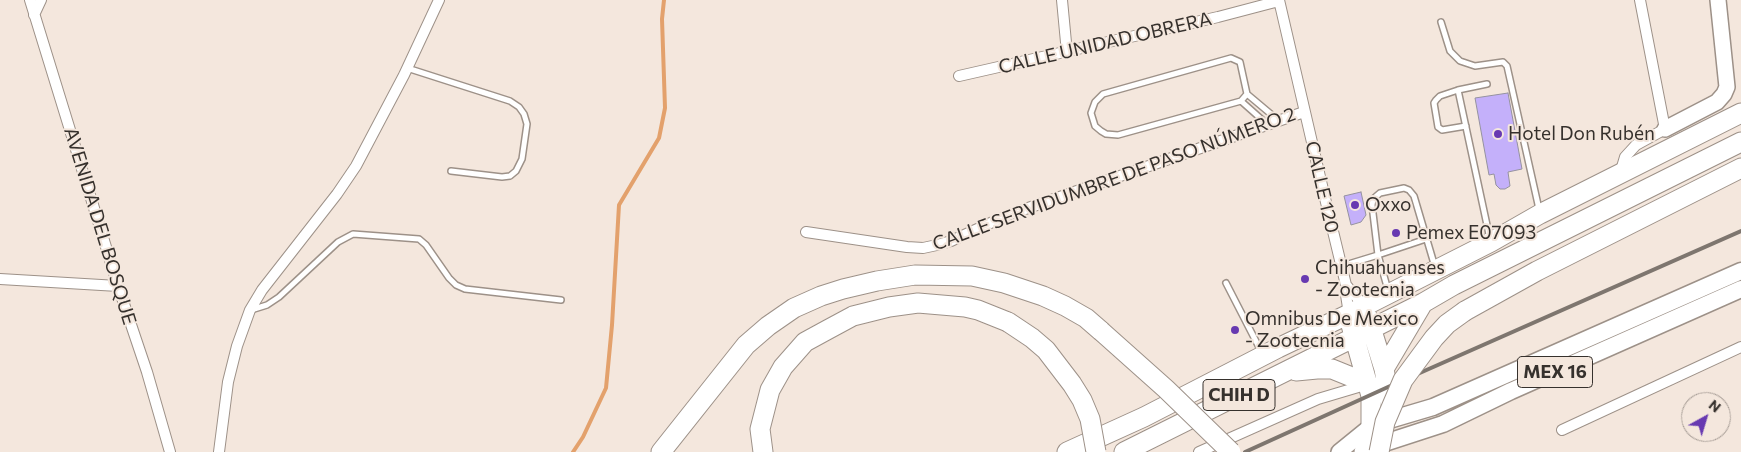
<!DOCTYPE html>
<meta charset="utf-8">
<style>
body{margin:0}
#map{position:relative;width:1741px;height:452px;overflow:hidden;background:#f4e7dd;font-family:Commissioner,sans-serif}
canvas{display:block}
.north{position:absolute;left:1681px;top:392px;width:50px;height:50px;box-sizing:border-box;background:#f4e7dd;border:1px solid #a89e97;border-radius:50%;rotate:39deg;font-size:14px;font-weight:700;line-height:20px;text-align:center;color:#36312d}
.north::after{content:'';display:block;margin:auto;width:18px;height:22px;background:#6739b1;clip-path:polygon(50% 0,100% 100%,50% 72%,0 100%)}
</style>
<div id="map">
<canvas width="1741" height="452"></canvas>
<div class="north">N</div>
</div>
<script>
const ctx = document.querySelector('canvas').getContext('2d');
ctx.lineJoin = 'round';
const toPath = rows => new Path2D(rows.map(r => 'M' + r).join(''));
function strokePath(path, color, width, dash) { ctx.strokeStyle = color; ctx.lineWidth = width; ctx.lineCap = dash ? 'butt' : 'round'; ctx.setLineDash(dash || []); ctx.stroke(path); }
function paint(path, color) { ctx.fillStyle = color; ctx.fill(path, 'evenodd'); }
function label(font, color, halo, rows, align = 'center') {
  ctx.font = font + ' Commissioner,sans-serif'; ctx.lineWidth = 4; ctx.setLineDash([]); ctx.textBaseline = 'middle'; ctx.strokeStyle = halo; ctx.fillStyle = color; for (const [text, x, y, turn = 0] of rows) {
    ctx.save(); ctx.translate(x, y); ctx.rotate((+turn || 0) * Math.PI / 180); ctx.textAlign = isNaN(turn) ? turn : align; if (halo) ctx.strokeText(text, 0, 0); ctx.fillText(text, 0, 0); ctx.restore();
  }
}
const stream = toPath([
 [573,452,583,437,606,388,612,325,619,205,659,138,665,108,662,19,664,0]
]);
const building = toPath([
 [1508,93,1522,169,1508,172,1510,186,1505,189,1500,189,1496,185,1494,174,1489,175,1475,98,1508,93],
 [1361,192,1366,215,1361,222,1351,225,1344,196,1361,192]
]);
const lane = toPath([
 [1441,22,1450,51,1460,61,1475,66,1503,62,1507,66,1539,209],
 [407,68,510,101,519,107,524,114,527,124,522,159,516,171,510,176,502,177,451,171],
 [1458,90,1490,239],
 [1247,94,1241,101,1118,135,1106,134,1101,131,1095,126,1091,113,1095,102,1103,94,1231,58,1240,62,1247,94,1278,120],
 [1241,101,1268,125],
 [1466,126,1442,130,1438,127,1434,103,1436,100,1440,96,1458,90,1487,84],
 [1342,266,1378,255,1372,205,1373,199,1380,193,1404,188,1409,190,1414,196,1435,267],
 [1226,283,1262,353],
 [1388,290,1378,255,1426,239],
 [251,310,267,305,279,297,338,242,353,234,419,239,426,245,449,278,456,285,465,289,561,300]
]);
const street = toPath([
 [30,0,118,286,147,372,170,452],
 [1062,0,1067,53],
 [1279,0,1324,194,1346,285,1346,295,1349,314],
 [34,15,41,0],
 [959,76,1218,17,1279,1],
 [1620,174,1625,157,1636,145,1665,129,1640,0],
 [806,232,907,247,923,248,937,245,951,241,1008,215,1304,112],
 [0,279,118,286],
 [1346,285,1364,306],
 [1562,430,1741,347],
 [219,452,228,382,237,346,250,310,262,290,337,194,356,166,404,75,439,0],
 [1199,452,1318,399,1365,385]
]);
const secondary = toPath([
 [1665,129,1717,102,1724,94,1727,87,1718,0],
 [1339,452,1371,426]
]);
const primary = toPath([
 [1379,423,1433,407,1741,271],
 [1369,448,1443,424,1511,391,1741,289]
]);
const highway = toPath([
 [1465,311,1537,271,1741,168],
 [1368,318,1384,369,1390,401,1391,415],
 [1351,325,1371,396,1371,426,1367,448,1364,452],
 [1384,369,1423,303],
 [1296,371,1317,369,1332,369,1369,384],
 [661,452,746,345,768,326,794,308,821,296,843,289,877,281,915,275,972,276,1004,283,1043,296,1065,306,1086,318,1101,331],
 [763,452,760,429,770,390,783,367,805,342,827,330,853,316,889,307,918,303,965,307,978,310,1008,322],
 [1067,452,1144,417,1278,348,1349,314,1491,242,1540,214,1741,113],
 [1124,452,1423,303,1454,285,1741,142]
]);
const rail = toPath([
 [1245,452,1388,387,1741,231]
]);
const highwayBridge = toPath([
 [1008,322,1032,338,1046,350,1072,384,1082,400,1090,419,1096,452],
 [1101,331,1166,389,1231,452],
 [1379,452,1385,422,1403,380,1434,338,1447,324,1465,311]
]);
const markers = [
 [1498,134,5,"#6739b1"],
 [1355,205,5,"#6739b1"],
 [1396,233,5,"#6739b1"],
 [1305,279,5,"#6739b1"],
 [1235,330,5,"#6739b1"]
];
const shields = [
 [1555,372,75],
 [1239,395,72]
];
const shieldNames = [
 ["MEX 16",1555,372],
 ["CHIH D",1239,395]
];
const streetNames = [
 ["CALLE UNIDAD OBRERA",1105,43,-13],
 ["CALLE SERVIDUMBRE DE PASO NÚMERO 2",1114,179,-20],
 ["CALLE 120",1322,187,77],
 ["AVENIDA DEL BOSQUE",100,226,73]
];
const poiNames = [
 ["Hotel Don Rubén",1508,134],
 ["Oxxo",1365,205],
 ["Pemex E07093",1406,233],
 ["Chihuahuanses",1315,268],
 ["- Zootecnia",1315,290],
 ["Omnibus De Mexico",1245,319],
 ["- Zootecnia",1245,341]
];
strokePath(stream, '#e3a16c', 4);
paint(building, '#c4b0fa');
strokePath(building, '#95929f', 1);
strokePath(lane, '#9d9188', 8);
strokePath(street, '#9d9188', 12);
strokePath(secondary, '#9d9188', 18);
strokePath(primary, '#9d9188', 19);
strokePath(highway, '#9d9188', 21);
strokePath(lane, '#fff', 5);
strokePath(street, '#fff', 10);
strokePath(secondary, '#fff', 15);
strokePath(primary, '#fff', 16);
strokePath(highway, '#fff', 19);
strokePath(rail, '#7e766f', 4);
strokePath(highwayBridge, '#9d9188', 21, []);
strokePath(highwayBridge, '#fff', 19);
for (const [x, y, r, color] of markers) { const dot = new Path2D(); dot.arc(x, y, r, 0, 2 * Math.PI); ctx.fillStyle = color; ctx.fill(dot); strokePath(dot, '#f4e7dd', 2); }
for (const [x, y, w] of shields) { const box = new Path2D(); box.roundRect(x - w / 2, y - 15.5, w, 31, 4); ctx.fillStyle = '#f4e7dd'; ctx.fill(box); strokePath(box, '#36312d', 1); }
label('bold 18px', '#36312d', null, shieldNames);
label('19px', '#36312d', '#f4e7dd', streetNames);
label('19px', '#36312d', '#f4e7dd', poiNames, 'left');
</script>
